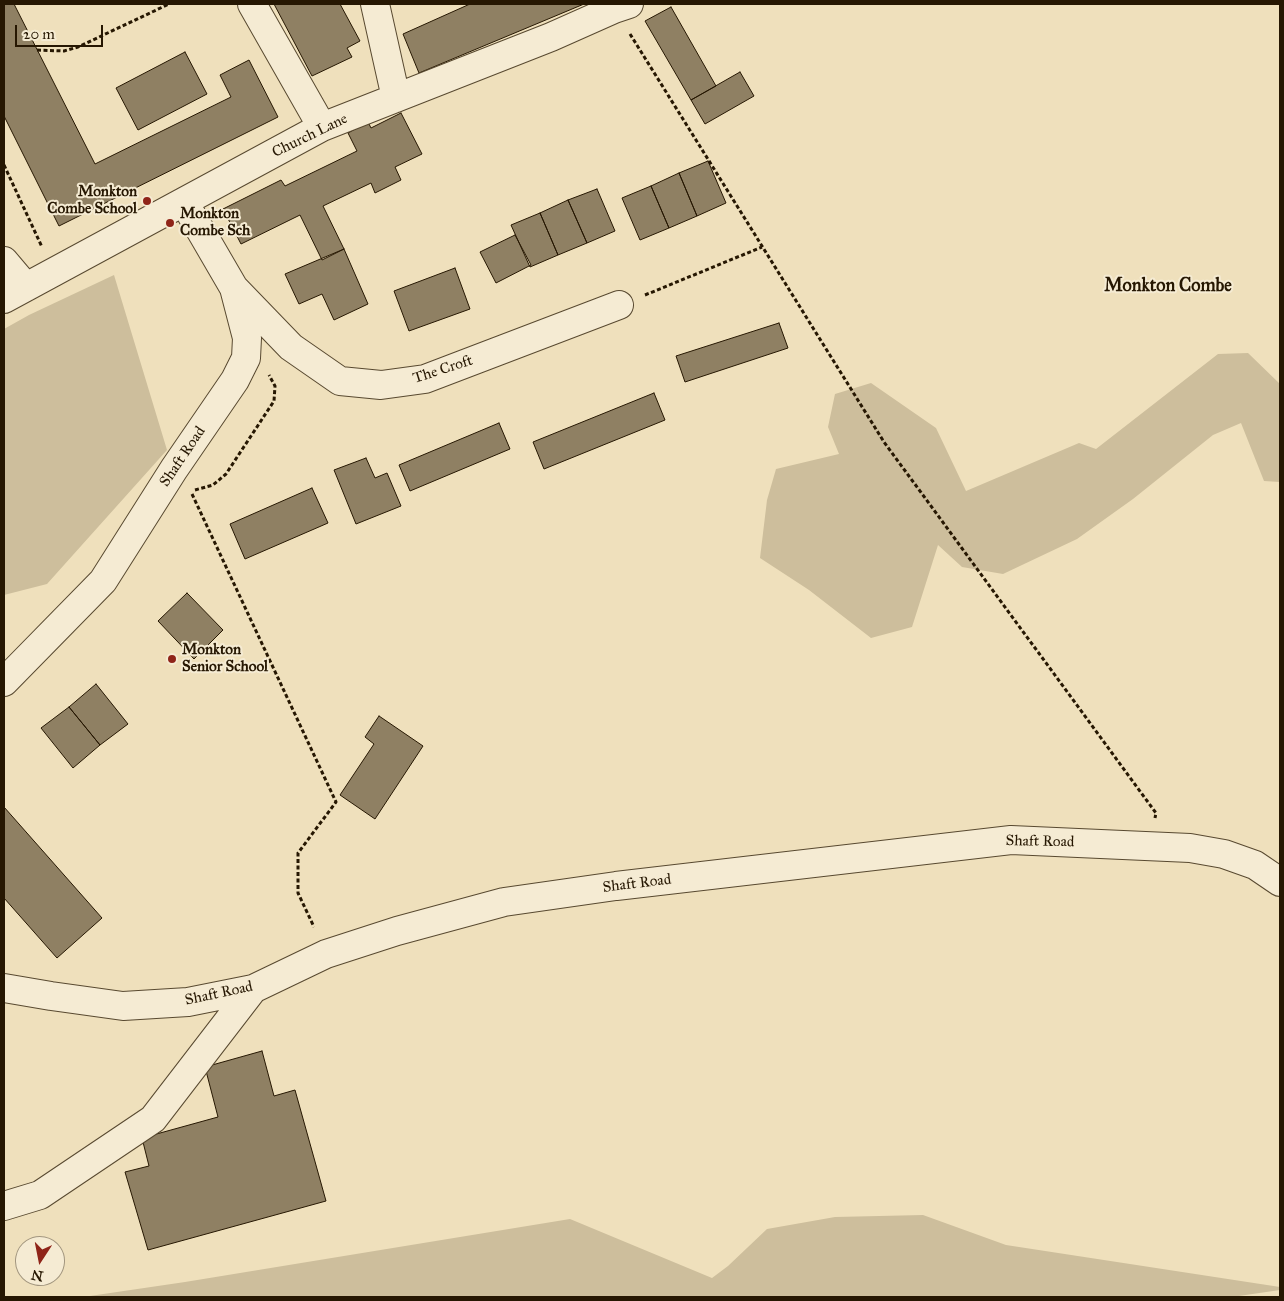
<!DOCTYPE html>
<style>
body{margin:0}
#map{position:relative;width:1284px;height:1301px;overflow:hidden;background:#efe0bc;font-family:"IM FELL Great Primer",serif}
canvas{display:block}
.frame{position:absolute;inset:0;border:5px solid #261702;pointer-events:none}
.north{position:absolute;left:15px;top:1236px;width:50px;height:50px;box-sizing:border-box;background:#f5ebd3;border:1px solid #a2967f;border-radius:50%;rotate:191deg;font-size:14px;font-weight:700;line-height:20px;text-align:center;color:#261702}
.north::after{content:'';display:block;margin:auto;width:18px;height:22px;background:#8f2418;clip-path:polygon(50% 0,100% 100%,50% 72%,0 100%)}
.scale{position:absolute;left:15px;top:25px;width:88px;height:22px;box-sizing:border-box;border:2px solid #261702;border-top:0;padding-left:6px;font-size:15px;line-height:18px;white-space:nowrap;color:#261702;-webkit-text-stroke:4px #f5ebd3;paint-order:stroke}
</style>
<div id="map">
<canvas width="1284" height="1301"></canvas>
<div class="frame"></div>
<div class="north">N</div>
<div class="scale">20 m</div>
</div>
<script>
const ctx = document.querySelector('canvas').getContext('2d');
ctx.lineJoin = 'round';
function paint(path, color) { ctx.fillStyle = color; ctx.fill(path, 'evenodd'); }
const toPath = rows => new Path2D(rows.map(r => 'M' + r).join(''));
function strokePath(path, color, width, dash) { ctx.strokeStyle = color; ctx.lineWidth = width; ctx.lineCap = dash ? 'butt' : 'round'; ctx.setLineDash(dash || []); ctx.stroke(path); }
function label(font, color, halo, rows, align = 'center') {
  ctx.font = font + ' "IM FELL Great Primer",serif'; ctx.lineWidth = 4; ctx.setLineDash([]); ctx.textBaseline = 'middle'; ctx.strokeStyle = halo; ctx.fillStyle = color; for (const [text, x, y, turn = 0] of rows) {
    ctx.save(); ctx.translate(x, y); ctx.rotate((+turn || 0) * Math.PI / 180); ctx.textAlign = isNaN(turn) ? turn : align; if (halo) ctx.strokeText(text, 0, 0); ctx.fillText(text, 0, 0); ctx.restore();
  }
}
const green = toPath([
 [114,275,167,450,47,584,4,595,4,329,29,315],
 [1248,353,1280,384,1280,482,1264,481,1241,423,1213,435,1133,499,1077,539,1003,574,962,567,938,545,912,627,871,638,809,590,760,558,767,500,776,469,839,454,828,427,835,394,871,383,936,428,966,491,1079,443,1096,449,1218,354],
 [923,1215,1006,1245,1280,1287,1280,1290,1232,1297,83,1297,185,1282,570,1219,712,1278,728,1266,767,1229,835,1217]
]);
const building = toPath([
 [4,4,14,4,95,164,231,97,220,75,249,60,278,117,59,226,4,116,4,4],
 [274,4,340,4,360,41,347,48,352,57,312,76,274,4],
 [470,4,584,4,419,73,403,34,470,4],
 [671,7,716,86,691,100,645,21,671,7],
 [185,52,207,94,138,130,116,88,185,52],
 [740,72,754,96,705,124,691,100,740,72],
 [401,113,422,154,395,167,401,180,375,193,371,183,323,206,344,249,322,260,300,215,241,244,223,209,281,180,285,186,357,151,348,133,368,122,371,128,401,113],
 [708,161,726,203,697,216,679,173,708,161],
 [679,173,697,216,669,228,651,186,679,173],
 [651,186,669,228,640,240,622,198,651,186],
 [597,189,615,231,587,243,568,200,597,189],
 [568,200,587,243,558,255,540,213,568,200],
 [540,213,558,255,530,267,511,225,540,213],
 [515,235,531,265,496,283,480,252,515,235],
 [344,249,368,304,334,320,322,294,299,304,285,274,344,249],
 [455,268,470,309,409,331,394,291,455,268],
 [779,323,788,348,685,382,676,356,779,323],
 [654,393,665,420,544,469,533,442,654,393],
 [499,423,510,449,410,491,399,465,499,423],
 [366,458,375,478,387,473,401,506,356,524,334,470,366,458],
 [312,488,328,523,245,559,230,524,312,488],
 [187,593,223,630,194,659,158,621,187,593],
 [96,684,128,724,100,745,69,707,96,684],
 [69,707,100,745,73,768,41,728,69,707],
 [379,716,423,746,375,819,340,795,374,744,365,737,379,716],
 [4,807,102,918,57,958,4,898,4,807],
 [262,1051,274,1096,295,1090,326,1201,148,1250,125,1172,149,1166,142,1138,218,1117,205,1067,262,1051]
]);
const path = toPath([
 [630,34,884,442,1156,813,1155,818],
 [37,50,64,51,78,47,169,4],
 [4,165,42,247],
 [645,295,762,247],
 [195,490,213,485,226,474,274,401,275,386,269,375],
 [192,494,336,802,298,853,298,893,314,927]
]);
const minor = toPath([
 [252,4,322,127],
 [375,4,396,98],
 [4,261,26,287],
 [235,289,291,347,340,381,381,385,425,379,619,305],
 [4,299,322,127,551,37,614,9,629,4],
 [4,682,103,581,174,469,235,380,246,358,247,338,234,288,184,202],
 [4,988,51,996,123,1006,188,1002,253,989,326,954,397,931,504,902,616,886,1011,840,1190,848,1224,854,1255,865,1280,882],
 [4,1206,40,1195,153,1119,253,989]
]);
const markers = [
 [147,201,5,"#8f2418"],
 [170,223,5,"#8f2418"],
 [172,659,5,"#8f2418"]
];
const streetNames = [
 ["Church Lane",310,136,-26],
 ["The Croft",443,370,-18],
 ["Shaft Road",183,457,-56],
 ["Shaft Road",1040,842,1],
 ["Shaft Road",637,884,-7],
 ["Shaft Road",219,994,-12]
];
const poiNames = [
 ["Monkton",137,192,"right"],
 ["Combe School",137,209,"right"],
 ["Monkton",180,214],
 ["Combe Sch",180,231],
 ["Monkton",182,650],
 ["Senior School",182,667]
];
const quarterNames = [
 ["Monkton Combe",1168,287]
];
paint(green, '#cdbe9c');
paint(building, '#8f8063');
strokePath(building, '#261702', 1);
strokePath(minor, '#584930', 30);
strokePath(path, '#261702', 3, [4, 2.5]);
strokePath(minor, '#f5ebd3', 28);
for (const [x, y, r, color] of markers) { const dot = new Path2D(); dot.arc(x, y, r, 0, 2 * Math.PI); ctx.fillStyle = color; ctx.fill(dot); strokePath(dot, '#f5ebd3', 2); }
label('15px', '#261702', '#f5ebd3', streetNames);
label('bold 15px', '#261702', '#f5ebd3', poiNames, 'left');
label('bold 18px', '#261702', '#f5ebd3', quarterNames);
</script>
